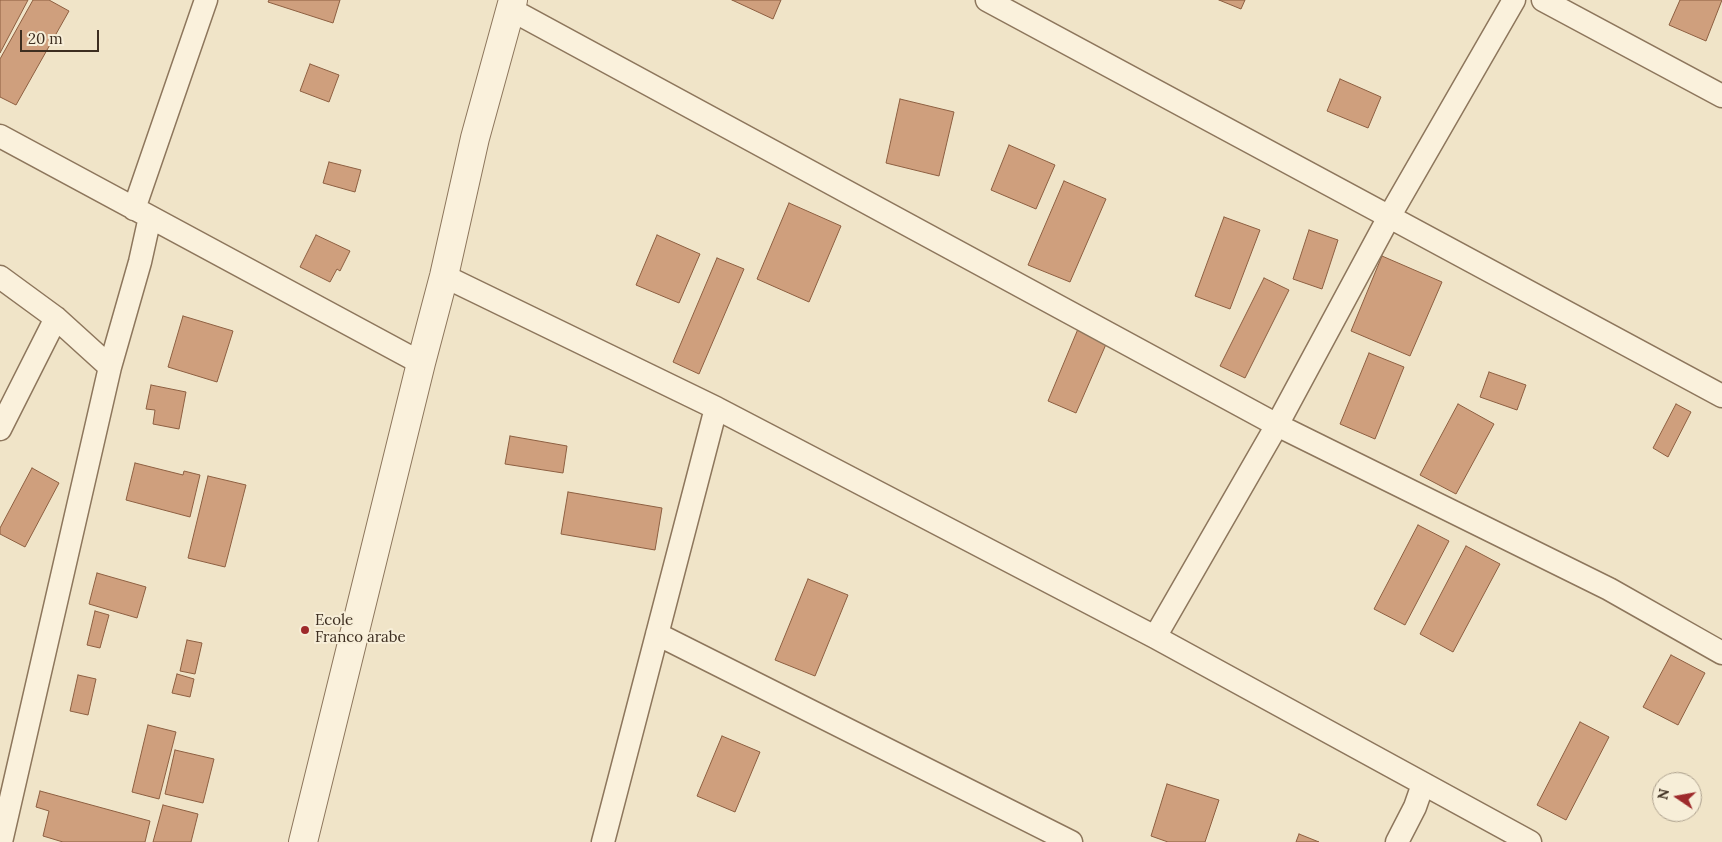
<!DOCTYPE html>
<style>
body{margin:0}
#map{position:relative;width:1722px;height:842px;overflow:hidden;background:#f0e4c8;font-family:Lora,serif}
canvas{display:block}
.north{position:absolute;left:1652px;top:772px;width:50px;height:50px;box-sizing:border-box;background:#f7eed8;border:1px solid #ada18e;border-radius:50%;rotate:282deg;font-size:14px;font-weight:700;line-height:20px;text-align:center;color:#3d2e20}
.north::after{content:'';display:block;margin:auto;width:18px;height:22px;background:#9e2a2b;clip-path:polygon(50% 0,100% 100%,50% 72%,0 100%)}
.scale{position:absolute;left:20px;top:30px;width:79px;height:22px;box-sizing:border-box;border:2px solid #3d2e20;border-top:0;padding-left:6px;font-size:15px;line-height:18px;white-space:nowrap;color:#3d2e20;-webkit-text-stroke:4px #f7eed8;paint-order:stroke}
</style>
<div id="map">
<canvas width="1722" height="842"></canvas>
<div class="north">N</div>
<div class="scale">20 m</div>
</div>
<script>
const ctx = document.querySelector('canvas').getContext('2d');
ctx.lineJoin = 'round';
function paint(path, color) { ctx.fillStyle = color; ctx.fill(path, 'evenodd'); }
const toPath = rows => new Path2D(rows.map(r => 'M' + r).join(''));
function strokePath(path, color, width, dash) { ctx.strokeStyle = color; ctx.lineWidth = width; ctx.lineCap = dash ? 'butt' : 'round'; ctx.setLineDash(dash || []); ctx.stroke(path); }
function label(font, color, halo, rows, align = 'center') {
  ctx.font = font + ' Lora,serif'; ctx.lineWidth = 4; ctx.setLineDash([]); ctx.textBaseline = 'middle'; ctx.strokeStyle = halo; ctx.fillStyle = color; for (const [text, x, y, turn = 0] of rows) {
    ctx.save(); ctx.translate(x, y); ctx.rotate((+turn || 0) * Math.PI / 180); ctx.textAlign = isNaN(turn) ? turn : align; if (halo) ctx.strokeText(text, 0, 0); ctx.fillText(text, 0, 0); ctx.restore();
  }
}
const building = toPath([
 [0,0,28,0,0,53,0,0],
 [33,0,49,0,69,11,16,105,0,97,0,59,33,0],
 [269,0,340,0,333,23,268,2,269,0],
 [732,0,781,0,773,19,732,0],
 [1219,0,1245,0,1241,9,1219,0],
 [1680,0,1722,0,1706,41,1669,25,1680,0],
 [310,64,339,75,329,102,300,91,310,64],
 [1340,79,1381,97,1368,128,1327,111,1340,79],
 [900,99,954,112,939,176,886,163,900,99],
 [1009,145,1055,165,1036,209,991,190,1009,145],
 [329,162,361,170,355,192,323,183,329,162],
 [1064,181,1106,199,1070,282,1028,265,1064,181],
 [789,203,841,226,809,302,757,279,789,203],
 [1224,217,1260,230,1230,309,1195,296,1224,217],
 [1309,230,1338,240,1322,289,1293,279,1309,230],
 [316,235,350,251,340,271,337,269,330,282,300,267,316,235],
 [657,235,700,254,679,303,636,285,657,235],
 [1382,256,1442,282,1410,356,1351,331,1382,256],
 [717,258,744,269,699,374,673,362,717,258],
 [1264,278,1289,290,1245,378,1220,366,1264,278],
 [183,316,233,331,217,382,168,367,183,316],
 [1078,329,1107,342,1076,413,1048,401,1078,329],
 [1369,353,1404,367,1375,439,1340,424,1369,353],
 [1489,372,1526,385,1517,410,1480,397,1489,372],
 [151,385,186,392,179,429,153,424,155,410,146,409,151,385],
 [1458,404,1494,424,1456,494,1420,475,1458,404],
 [1676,404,1691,412,1668,457,1653,448,1676,404],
 [510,436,567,446,563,473,505,464,510,436],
 [135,463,183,475,184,471,200,475,190,517,126,500,135,463],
 [32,468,59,483,25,547,0,534,0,528,32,468],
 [208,476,246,485,225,567,188,558,208,476],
 [568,492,662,508,655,550,561,534,568,492],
 [1418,525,1449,541,1405,625,1374,609,1418,525],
 [1466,546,1500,564,1453,652,1420,634,1466,546],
 [97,573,146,587,137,618,89,604,97,573],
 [808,579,848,595,815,676,775,660,808,579],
 [95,611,109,615,100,648,87,645,95,611],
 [187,640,202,643,195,674,180,671,187,640],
 [1671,655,1705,673,1678,725,1643,707,1671,655],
 [177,674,194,679,190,697,172,693,177,674],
 [78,675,96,679,88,715,70,711,78,675],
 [1580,722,1609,737,1566,820,1537,805,1580,722],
 [148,725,176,732,159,799,132,792,148,725],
 [722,736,760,752,735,812,697,796,722,736],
 [175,750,214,759,203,803,165,794,175,750],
 [1167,784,1219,800,1205,842,1168,842,1151,836,1167,784],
 [40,791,150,821,145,842,63,842,43,836,49,811,36,807,40,791],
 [163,805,198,814,191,842,153,842,163,805],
 [1299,834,1319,842,1296,842,1299,834]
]);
const minor = toPath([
 [987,0,1722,396],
 [1543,0,1722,96],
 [510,9,1277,425,1609,589,1722,653],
 [0,136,421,363],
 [134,209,206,0],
 [444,276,716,408,1155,637,1530,842],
 [0,277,56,318,110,367],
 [0,429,56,318],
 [657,634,1071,842],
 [1155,637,1277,425,1389,217,1514,0],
 [1,842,110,367,140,262,150,217],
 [603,842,716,408],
 [1397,842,1415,807,1423,784]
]);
const tertiary = toPath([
 [303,842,421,363,444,276,475,138,513,0]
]);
const markers = [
 [305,630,5,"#9e2a2b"]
];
const poiNames = [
 ["Ecole",315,621],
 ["Franco arabe",315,638]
];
paint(building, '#cf9f7d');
strokePath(building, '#8d5f41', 1);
strokePath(minor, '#8d765c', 25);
strokePath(tertiary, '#8d765c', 30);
strokePath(minor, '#faf1dc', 22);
strokePath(tertiary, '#faf1dc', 28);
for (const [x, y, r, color] of markers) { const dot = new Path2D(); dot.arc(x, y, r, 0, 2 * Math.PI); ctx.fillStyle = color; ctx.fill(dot); strokePath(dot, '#f7eed8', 2); }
label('15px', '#3d2e20', '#f7eed8', poiNames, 'left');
</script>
